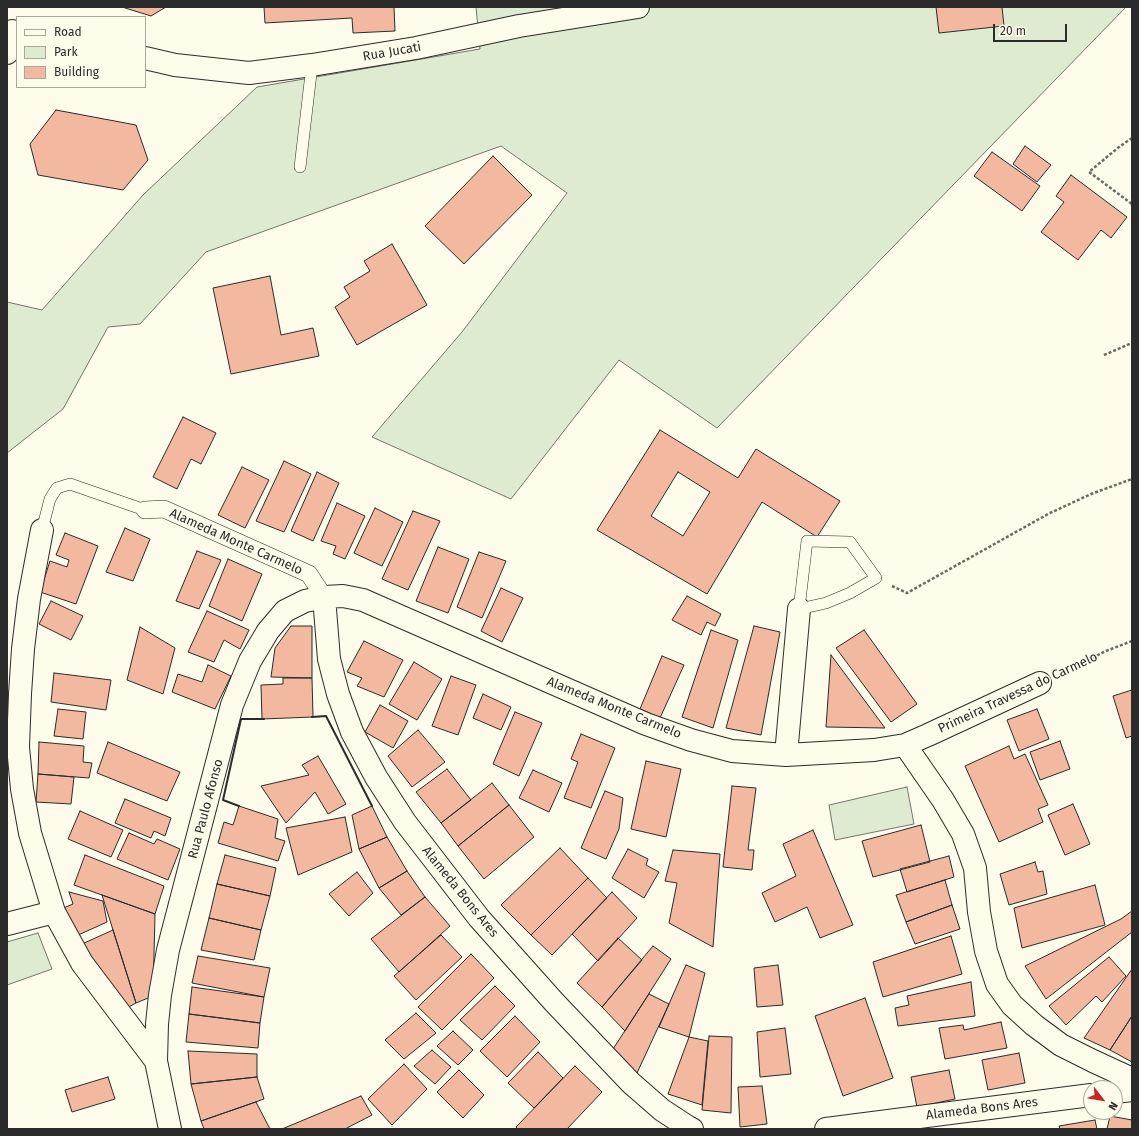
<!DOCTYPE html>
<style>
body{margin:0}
#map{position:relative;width:1139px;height:1136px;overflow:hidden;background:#fdfbea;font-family:"Fira Sans",sans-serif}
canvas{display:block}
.frame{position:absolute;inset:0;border:8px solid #2b2b2b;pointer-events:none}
.legend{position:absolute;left:16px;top:16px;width:130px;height:72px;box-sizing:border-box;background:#fdfbea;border:1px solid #a9a89e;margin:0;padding:5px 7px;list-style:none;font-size:12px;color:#2b2b2b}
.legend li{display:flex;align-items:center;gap:8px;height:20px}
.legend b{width:20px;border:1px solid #a9a89e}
.north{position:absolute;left:1083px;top:1080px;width:40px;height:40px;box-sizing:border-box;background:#fdfbea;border:1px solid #a9a89e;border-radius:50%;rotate:121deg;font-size:11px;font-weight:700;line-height:16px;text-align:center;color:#2b2b2b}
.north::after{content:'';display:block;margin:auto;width:14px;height:18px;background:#c62828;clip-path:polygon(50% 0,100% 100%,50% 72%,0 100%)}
.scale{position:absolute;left:993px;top:24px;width:74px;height:18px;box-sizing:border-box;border:2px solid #2b2b2b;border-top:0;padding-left:5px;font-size:12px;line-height:14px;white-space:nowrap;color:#2b2b2b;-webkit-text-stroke:3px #fdfbea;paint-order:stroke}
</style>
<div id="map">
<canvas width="1139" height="1136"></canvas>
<div class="frame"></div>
<ul class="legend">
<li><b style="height:5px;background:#fdfbea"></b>Road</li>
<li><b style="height:11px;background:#deebd1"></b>Park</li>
<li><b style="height:11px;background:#f2b8a0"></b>Building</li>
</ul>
<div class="north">N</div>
<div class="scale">20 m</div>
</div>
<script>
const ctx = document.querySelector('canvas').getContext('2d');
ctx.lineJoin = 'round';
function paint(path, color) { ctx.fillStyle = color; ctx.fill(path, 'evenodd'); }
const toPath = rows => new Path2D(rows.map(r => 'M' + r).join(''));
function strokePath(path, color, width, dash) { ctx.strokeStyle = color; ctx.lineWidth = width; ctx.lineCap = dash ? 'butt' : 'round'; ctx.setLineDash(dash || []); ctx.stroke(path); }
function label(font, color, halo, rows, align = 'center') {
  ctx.font = font + ' "Fira Sans",sans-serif'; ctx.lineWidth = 3; ctx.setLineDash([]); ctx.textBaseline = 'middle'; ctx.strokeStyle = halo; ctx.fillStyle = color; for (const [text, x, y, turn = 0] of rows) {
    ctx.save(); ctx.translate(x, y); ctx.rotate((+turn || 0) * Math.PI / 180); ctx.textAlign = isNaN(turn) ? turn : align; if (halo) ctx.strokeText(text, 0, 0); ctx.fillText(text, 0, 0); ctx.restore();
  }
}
const green = toPath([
 [476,7,1126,7,717,428,619,360,511,499,372,437,462,332,567,193,501,146,206,252,140,324,108,327,63,409,7,453,7,302,42,310,143,195,257,87,480,49,476,7],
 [907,787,914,824,835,840,829,805,907,787],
 [38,933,52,969,7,985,7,942,38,933]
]);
const building = toPath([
 [122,7,166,7,151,16,122,7],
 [264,7,394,7,395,31,353,33,352,18,265,23,264,7],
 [936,7,1002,7,1004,26,939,33,936,7],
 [56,110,136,125,148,160,123,190,38,175,30,144,56,110],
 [1025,146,1051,165,1037,182,1013,164,1025,146],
 [992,152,1040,186,1022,211,974,176,992,152],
 [493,156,532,195,464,264,425,226,493,156],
 [1071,175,1127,217,1111,238,1101,230,1078,260,1041,232,1064,202,1056,196,1071,175],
 [392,244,427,305,357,345,335,307,350,297,344,287,370,271,364,261,392,244],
 [270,276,281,335,313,328,319,356,231,374,213,288,270,276],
 [183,417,216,433,201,464,191,459,177,489,153,477,183,417],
 [660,430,738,478,756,449,840,501,817,537,762,502,707,594,597,530,660,430],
 [678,472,710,492,683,536,651,516,678,472],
 [284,461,311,474,284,532,256,521,284,461],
 [242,467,269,480,245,528,218,515,242,467],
 [317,472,339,483,313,541,291,531,317,472],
 [337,503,365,516,345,559,333,554,336,546,321,541,337,503],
 [375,508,403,522,382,566,354,553,375,508],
 [413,511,440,521,408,590,382,579,413,511],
 [125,528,150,539,133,581,106,572,125,528],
 [65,533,98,546,76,604,40,592,50,561,67,567,69,560,56,555,65,533],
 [438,547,469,559,448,613,416,601,438,547],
 [197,551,221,560,199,609,176,601,197,551],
 [479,552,506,561,482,618,457,607,479,552],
 [228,559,262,574,242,621,209,606,228,559],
 [501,588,523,598,502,642,481,631,501,588],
 [687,596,721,614,715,626,707,622,701,635,672,620,687,596],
 [51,601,83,616,71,640,39,624,51,601],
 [207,611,249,630,240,649,224,640,214,662,188,652,207,611],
 [291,626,312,626,312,678,271,677,275,648,291,626],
 [754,626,780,632,761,735,726,728,754,626],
 [140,627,175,648,163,694,127,680,140,627],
 [711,630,738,640,713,728,682,717,711,630],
 [864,630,917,704,891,722,836,648,864,630],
 [364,641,403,660,384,697,357,686,362,678,347,672,364,641],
 [831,655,885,728,826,727,831,655],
 [662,656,684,665,660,718,640,709,662,656],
 [414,662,442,679,417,720,389,704,414,662],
 [208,665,231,676,215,709,172,692,178,674,202,682,208,665],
 [54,673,111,680,106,710,51,702,54,673],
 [451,676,476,685,458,735,432,726,451,676],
 [283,678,312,678,313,717,262,719,261,685,283,684,283,678],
 [1132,690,1132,736,1126,738,1113,696,1132,690],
 [483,694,511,707,501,730,473,718,483,694],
 [380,705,408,721,393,748,365,732,380,705],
 [58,709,86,712,83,739,54,736,58,709],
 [1037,709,1049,739,1019,751,1007,720,1037,709],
 [515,712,542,723,519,776,493,764,515,712],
 [418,730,445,762,412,787,388,756,418,730],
 [581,734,615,748,591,808,564,798,578,762,571,759,581,734],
 [1060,741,1070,769,1040,780,1030,752,1060,741],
 [39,742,84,746,83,762,92,763,89,778,38,774,39,742],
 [108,742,180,772,167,801,97,773,108,742],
 [1009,746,1014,759,1025,754,1048,805,1038,809,1043,822,999,842,965,766,1009,746],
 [318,756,346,804,328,814,315,792,286,823,261,786,309,775,302,765,318,756],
 [646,761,681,769,666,837,631,829,646,761],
 [447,769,471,800,441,823,416,792,447,769],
 [533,770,562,783,549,812,519,798,533,770],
 [38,774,74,777,71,804,36,802,38,774],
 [492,783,509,805,458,846,441,823,492,783],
 [732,786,756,788,748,850,754,850,752,870,723,867,732,786],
 [605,791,623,798,619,829,606,859,581,848,605,791],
 [125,799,171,818,165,836,154,831,151,838,115,823,125,799],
 [1073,804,1090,844,1065,855,1048,815,1073,804],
 [509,805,534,837,484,879,458,846,509,805],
 [239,806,278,819,275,838,285,841,278,861,218,843,224,822,233,825,239,806],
 [372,806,387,837,359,849,352,815,372,806],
 [80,811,123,830,111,857,68,839,80,811],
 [345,817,352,852,298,875,286,828,345,817],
 [921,825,930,862,873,877,862,841,921,825],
 [813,830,853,925,820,938,807,907,775,922,762,893,796,876,783,844,813,830],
 [129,833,154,844,157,839,180,849,168,880,117,859,129,833],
 [387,837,407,871,379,888,359,849,387,837],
 [560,848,588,878,531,935,501,905,560,848],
 [628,849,648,859,646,865,659,872,644,898,612,878,628,849],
 [673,850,720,854,713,947,669,923,677,883,665,881,673,850],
 [85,855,164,886,155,914,74,885,85,855],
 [225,855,276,868,270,896,217,884,225,855],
 [949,856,954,877,907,892,900,869,949,856],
 [1035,862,1038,872,1043,871,1047,894,1009,905,1000,874,1035,862],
 [407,871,425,897,401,915,379,888,407,871],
 [357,872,373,893,349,916,329,894,357,872],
 [588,878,607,898,552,955,531,935,588,878],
 [945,880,952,905,906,922,896,895,945,880],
 [217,884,270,896,261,930,209,918,217,884],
 [1095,885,1105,925,1022,948,1014,908,1095,885],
 [69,892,103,901,107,922,76,936,61,909,73,904,69,892],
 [612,892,637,918,598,961,572,934,612,892],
 [102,895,155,914,153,996,136,1003,102,895],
 [425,897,450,926,399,972,371,939,425,897],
 [952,905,960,929,915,944,906,922,952,905],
 [1132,911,1132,932,1046,999,1025,966,1121,919,1132,911],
 [209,918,261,930,254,960,201,950,209,918],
 [113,930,136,1003,125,1009,82,944,113,930],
 [441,935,462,957,416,1000,394,976,441,935],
 [951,936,962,974,883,997,873,962,951,936],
 [618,938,642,960,602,1007,577,983,618,938],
 [653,946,671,959,625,1031,602,1007,653,946],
 [471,954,494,978,442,1030,418,1007,471,954],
 [198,956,270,968,264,997,192,983,198,956],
 [1109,957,1126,976,1102,1002,1096,996,1066,1025,1049,1006,1109,957],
 [686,965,705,973,689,1037,659,1027,686,965],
 [778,965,783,1005,757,1007,754,968,778,965],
 [1132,969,1132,1016,1110,1050,1084,1038,1132,969],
 [971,982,975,1016,898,1026,895,1008,909,1005,907,996,971,982],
 [495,986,515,1006,482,1040,460,1020,495,986],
 [192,987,264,997,260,1023,189,1014,192,987],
 [649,994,669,1004,637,1073,613,1049,649,994],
 [865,998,893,1078,843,1096,815,1016,865,998],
 [416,1013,436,1033,404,1059,385,1040,416,1013],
 [189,1014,260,1023,258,1048,186,1042,189,1014],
 [515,1016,540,1042,507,1077,480,1051,515,1016],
 [1132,1016,1132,1062,1110,1050,1132,1016],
 [1001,1022,1007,1048,945,1059,939,1028,963,1025,964,1030,1001,1022],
 [785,1028,791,1074,760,1077,757,1032,785,1028],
 [453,1031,473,1050,458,1065,437,1046,453,1031],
 [709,1036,732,1037,731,1113,702,1110,709,1036],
 [689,1037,708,1041,702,1105,668,1094,689,1037],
 [432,1050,451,1067,435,1084,414,1066,432,1050],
 [188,1051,257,1054,257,1077,191,1084,188,1051],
 [538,1052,563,1078,534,1108,508,1083,538,1052],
 [1019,1053,1025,1083,988,1090,982,1060,1019,1053],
 [404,1064,427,1089,392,1125,368,1099,404,1064],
 [575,1066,602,1092,567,1129,518,1129,516,1127,575,1066],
 [459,1070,484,1095,463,1118,437,1092,459,1070],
 [949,1070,955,1099,917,1107,911,1077,949,1070],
 [108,1077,115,1099,72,1112,65,1090,108,1077],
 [257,1077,264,1099,201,1121,191,1084,257,1077],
 [762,1086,767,1124,740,1127,738,1087,762,1086],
 [361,1096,372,1115,345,1129,282,1129,361,1096],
 [256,1102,270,1129,204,1129,201,1121,256,1102],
 [1110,1116,1132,1120,1132,1129,1107,1129,1110,1116],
 [1095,1120,1097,1129,1060,1129,1059,1126,1095,1120]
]);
const path = toPath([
 [1132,138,1119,147,1089,172,1132,204],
 [1104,355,1132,343],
 [892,586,907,593,1048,514,1091,494,1132,479],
 [1061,673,1106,651,1132,641]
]);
const service = toPath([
 [300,167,312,65],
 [42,530,50,499,57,488,70,484,145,510],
 [807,541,850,542,876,578,850,593,826,603,799,609,807,541]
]);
const pedestrian = toPath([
 [145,510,164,509,309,574,324,597]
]);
const minor = toPath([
 [7,53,12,31],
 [145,58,175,65,249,73,312,65,416,48,519,26,638,7],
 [42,530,29,599,23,649,20,694,18,747,22,789,30,833,54,912,82,963,156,1061],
 [324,597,329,659,338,694,352,732,376,777,405,822,479,918,554,1002,631,1083,662,1110,688,1127,692,1129],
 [905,745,943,800,963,834,975,868,979,912,986,951,997,984,1012,1005,1034,1025,1061,1045,1093,1061,1132,1079],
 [786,755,799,609],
 [7,924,54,912],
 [1115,1092,1132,1090],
 [170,1129,156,1061,157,1024,160,995,168,950,232,705,250,661,268,631,285,611,305,601,324,597,343,596,363,600,646,724,691,740,732,751,786,755,874,750,905,745,928,735,1040,683],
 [826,1129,1091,1095]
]);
const wall = toPath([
 [312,717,326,716,372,806],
 [239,806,223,800,241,719,264,719]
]);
const streetNames = [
 ["Rua Jucati",392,52,-10],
 ["Alameda Monte Carmelo",236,542,24],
 ["Primeira Travessa do Carmelo",1018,693,-25],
 ["Alameda Monte Carmelo",614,708,22],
 ["Rua Paulo Afonso",206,809,-75],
 ["Alameda Bons Ares",460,892,51],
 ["Alameda Bons Ares",982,1109,-7]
];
paint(green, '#deebd1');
strokePath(green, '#74746e', 1);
paint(building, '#f2b8a0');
strokePath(building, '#2b2b2b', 1);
strokePath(service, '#2b2b2b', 12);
strokePath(pedestrian, '#2b2b2b', 18);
strokePath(minor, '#2b2b2b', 24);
strokePath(path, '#6a6964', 2.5, [3, 2]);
strokePath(service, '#fdfbea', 11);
strokePath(pedestrian, '#fdfbea', 17);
strokePath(minor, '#fdfbea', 22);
strokePath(wall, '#2b2b2b', 2);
label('13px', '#2b2b2b', '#fdfbea', streetNames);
</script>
